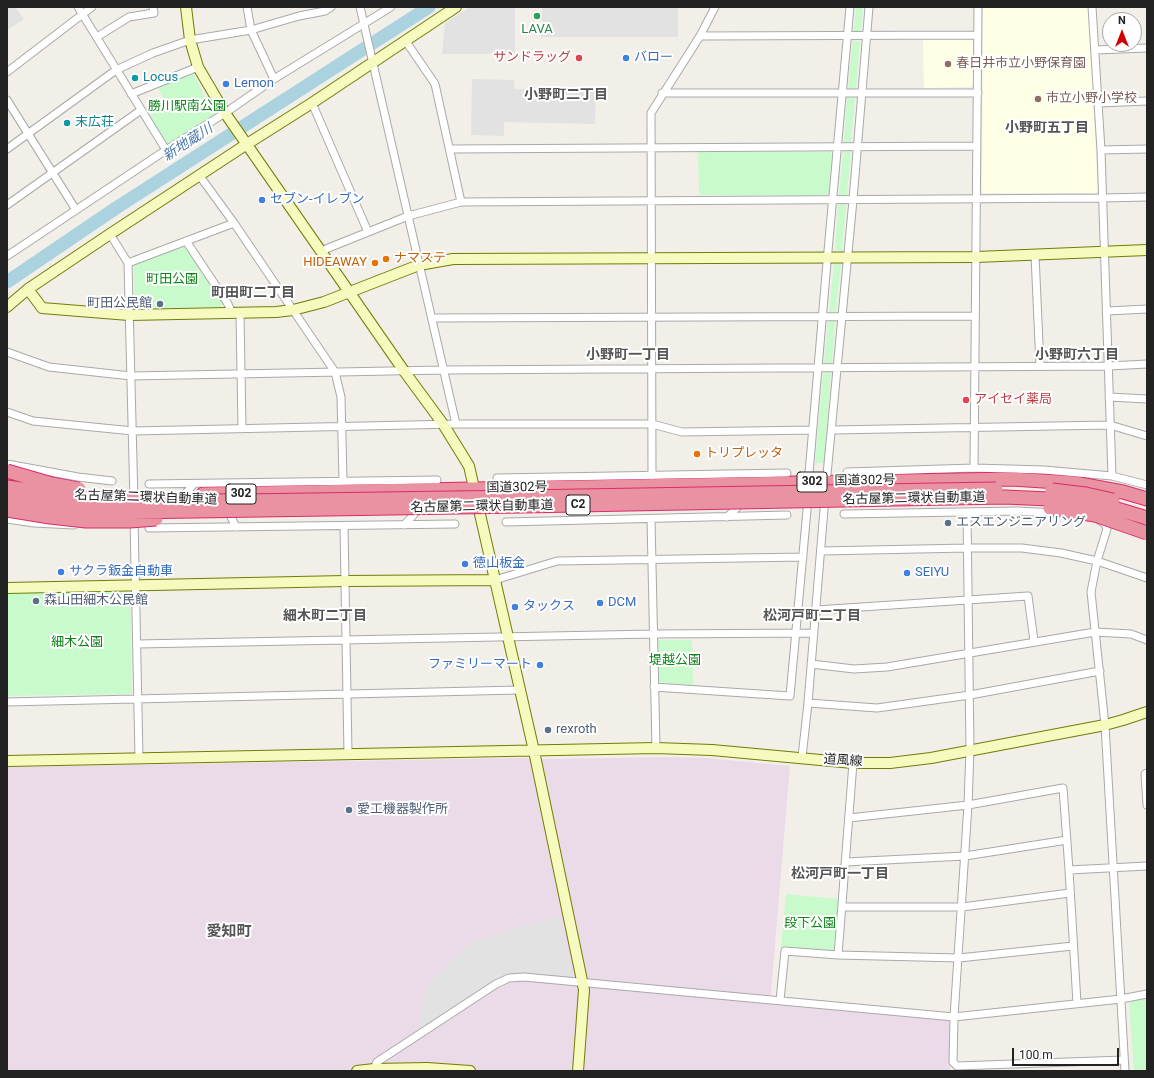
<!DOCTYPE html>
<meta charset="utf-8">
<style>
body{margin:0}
#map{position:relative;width:1154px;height:1078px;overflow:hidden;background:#f2efe9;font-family:Roboto,sans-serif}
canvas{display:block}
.frame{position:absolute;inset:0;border:8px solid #222;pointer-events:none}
.north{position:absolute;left:1102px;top:12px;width:40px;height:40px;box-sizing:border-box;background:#fff;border:1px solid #a7a7a7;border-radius:50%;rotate:0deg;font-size:11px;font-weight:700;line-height:16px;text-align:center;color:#222}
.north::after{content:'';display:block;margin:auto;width:14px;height:18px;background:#d40000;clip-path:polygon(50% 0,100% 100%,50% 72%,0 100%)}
.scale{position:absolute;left:1012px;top:1048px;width:107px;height:18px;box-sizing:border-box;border:2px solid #222;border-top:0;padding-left:5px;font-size:12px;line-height:14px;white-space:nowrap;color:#222;-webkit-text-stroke:3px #fff;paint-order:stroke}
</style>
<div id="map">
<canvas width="1154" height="1078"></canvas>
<div class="frame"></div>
<div class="north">N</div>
<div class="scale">100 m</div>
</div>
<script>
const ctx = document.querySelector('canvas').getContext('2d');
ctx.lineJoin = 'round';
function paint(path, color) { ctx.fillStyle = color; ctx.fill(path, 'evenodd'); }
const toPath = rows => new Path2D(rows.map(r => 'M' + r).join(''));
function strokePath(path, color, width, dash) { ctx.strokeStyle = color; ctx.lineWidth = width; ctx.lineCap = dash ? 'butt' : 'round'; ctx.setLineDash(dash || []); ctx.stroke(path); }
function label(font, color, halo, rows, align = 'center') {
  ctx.font = font + ' Roboto,"Noto Sans JP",sans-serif'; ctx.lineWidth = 4; ctx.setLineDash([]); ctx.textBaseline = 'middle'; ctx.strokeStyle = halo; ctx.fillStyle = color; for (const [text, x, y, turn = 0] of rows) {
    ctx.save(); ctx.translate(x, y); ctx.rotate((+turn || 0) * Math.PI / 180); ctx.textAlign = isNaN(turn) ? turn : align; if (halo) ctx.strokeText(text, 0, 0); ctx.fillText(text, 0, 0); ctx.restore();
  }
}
const industrial = toPath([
 [665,757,706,758,790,766,770,1004,949,1020,951,1023,950,1071,7,1071,7,767,522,758,546,759]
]);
const education = toPath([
 [983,7,1088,7,1098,191,1095,193,983,193,982,191],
 [923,40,971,40,973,42,973,85,971,87,924,88]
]);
const park = toPath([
 [856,7,863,7,861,31,854,31],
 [853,41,860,41,856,88,848,89],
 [193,73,215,116,167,144,149,116,167,105,158,88],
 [847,98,855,98,851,142,844,142],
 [700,152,830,152,832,154,829,192,826,195,701,195,699,193,698,154],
 [843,152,851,152,847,195,839,195],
 [846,204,842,251,835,250,838,205],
 [182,246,185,247,223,303,221,307,138,309,135,307,134,266,136,264],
 [834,264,841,264,836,312,829,312],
 [835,321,832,363,824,363,828,322],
 [831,372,824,463,815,463,823,373],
 [128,591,130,594,132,692,130,694,7,696,7,593],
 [658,640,692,640,693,685,658,682],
 [786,894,838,899,834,950,832,952,781,948],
 [1147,998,1147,1071,1134,1071,1129,1004,1133,1001]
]);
const parking = toPath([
 [7,7,15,7,24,19,8,30],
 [470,7,515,7,515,54,442,54,445,23],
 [542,7,678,7,678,37,541,37],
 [472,79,514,80,514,89,596,90,595,124,504,122,504,136,471,135],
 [559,916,572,975,570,978,528,974,493,982,418,1032,424,992,434,978,472,941]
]);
const river = toPath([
 [7,282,116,208,429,7]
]);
const street = toPath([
 [78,7,166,150],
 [247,7,251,30,274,79],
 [360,7,456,424],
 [1092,7,1101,150,1112,476],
 [700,36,977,35],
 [97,37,129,17,154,13,153,7],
 [405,40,435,84,461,202],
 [1095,50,1147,48],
 [7,72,92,7],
 [662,93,978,93],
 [131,94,198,67],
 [7,100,76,210],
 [312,103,368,232],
 [1098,103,1147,101],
 [7,149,116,70,153,53,190,40,251,30,299,16,325,11,331,7],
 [450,149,977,146],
 [1101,150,1147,149],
 [199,175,234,223,335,372,341,397,343,481],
 [7,205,141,110],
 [110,234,128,263,134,502],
 [186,241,228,304,232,314],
 [321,251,408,216,461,202,1103,198,1147,197],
 [1035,255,1040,366],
 [7,256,166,150,225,113,274,79,391,7],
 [128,263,234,223],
 [1107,311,1147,309],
 [240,313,242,428],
 [432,318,975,316],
 [7,352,49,367,131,376,443,370,1109,366,1147,364],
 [1109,397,1147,399],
 [7,412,33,421,133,431,456,424,652,424,682,432,812,430],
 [832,430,1110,425,1147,436],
 [7,464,78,477,112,481],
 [974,468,978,7],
 [847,472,974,468,1044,470,1112,476,1147,485],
 [652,476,651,113,700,36,715,7],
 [497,478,787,473],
 [149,484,437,480],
 [808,485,827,262,850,7],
 [826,485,853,200,869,7],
 [185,494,194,484],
 [227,509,236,527],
 [967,512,970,750,968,805,954,1017,953,1062,957,1066,1124,1060],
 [844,514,1018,511,1054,513],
 [727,517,743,502],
 [7,519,34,523,74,525],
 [134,519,139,758],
 [651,519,656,748],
 [1099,520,1105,524,1107,529,1097,561,1091,592,1105,725,1125,1071],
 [506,522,787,515],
 [404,525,420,508],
 [344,526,348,754],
 [149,528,455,524],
 [821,551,967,548,1022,548,1061,553,1097,561,1147,578],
 [495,580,557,561,803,557],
 [816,610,1028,596,1034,641],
 [137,644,653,634,814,633],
 [811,664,854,669,887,667,1095,632,1131,634,1147,640],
 [654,687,790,696,808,499],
 [7,702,519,690],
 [808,703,877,708,970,695,1100,671],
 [802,757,808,703,825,497],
 [1147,773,1145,774,1147,805],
 [849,818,968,805,1063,788,1069,870,1077,1003],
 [846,862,965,856,1067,840],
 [1069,870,1147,866],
 [842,907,962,907,1070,893],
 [838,955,853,763],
 [780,1000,785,951,838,955,959,958,1073,946],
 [374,1069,377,1062,496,984,509,978,524,977,954,1017,1121,999,1147,994]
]);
const secondary = toPath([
 [186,7,190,40,198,67,225,113,404,371,443,424,469,466,534,751,584,990,578,1071],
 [28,289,42,308,129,315,276,312,293,310,324,302,419,265,453,259,976,257,1147,250],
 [7,307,28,289,110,234,247,144,312,103,456,7],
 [7,588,345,581,495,580],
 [7,761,656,748,712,750,853,763,890,763,931,758,1105,725,1123,720,1147,712],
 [357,1071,374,1069,427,1068,470,1071]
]);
const highway = toPath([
 [203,494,1012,479,1074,483,1123,492,1147,499]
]);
const highwayBridge = toPath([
 [7,471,52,484,79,489],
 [7,487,87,498,132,500,241,501,521,497,996,489],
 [1052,490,1086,494,1113,500],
 [7,498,54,505,91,510,130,512,523,506,1005,497,1049,499,1085,503,1117,509,1147,518],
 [1050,508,1095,515,1147,533],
 [7,510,50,517,86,521,130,521,156,519]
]);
const markers = [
 [537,16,4,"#2e9e5b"],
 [579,58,4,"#e0444e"],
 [626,58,4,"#3f7fe0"],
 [948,64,4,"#8d6e63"],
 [135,78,4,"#0f9aa8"],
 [226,84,4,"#3f7fe0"],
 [1038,99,4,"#8d6e63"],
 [67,123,4,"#0f9aa8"],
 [262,200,4,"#3f7fe0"],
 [386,259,4,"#e8710a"],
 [375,263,4,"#e8710a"],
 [160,304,4,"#5c6f8a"],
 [966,400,4,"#e0444e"],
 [697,454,4,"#e8710a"],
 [948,523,4,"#5c6f8a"],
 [465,564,4,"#3f7fe0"],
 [61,572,4,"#3f7fe0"],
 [907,573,4,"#3f7fe0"],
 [36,601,4,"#5c6f8a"],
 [600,603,4,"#3f7fe0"],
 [515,607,4,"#3f7fe0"],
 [540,665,4,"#3f7fe0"],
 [548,730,4,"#5c6f8a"],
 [349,810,4,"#5c6f8a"]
];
const shields = [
 [812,482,30],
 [241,494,30],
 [578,505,24]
];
const shieldNames = [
 ["302",812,482],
 ["302",241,494],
 ["C2",578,505]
];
const leisureNames = [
 ["LAVA",537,30]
];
const healthNames = [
 ["サンドラッグ",571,58],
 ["アイセイ薬局",974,400,"left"]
];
const shopNames = [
 ["バロー",634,58],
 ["Lemon",234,84],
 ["セブン-イレブン",270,200],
 ["徳山板金",473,564],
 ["サクラ鈑金自動車",69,572],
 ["SEIYU",915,573],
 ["DCM",608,603],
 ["タックス",523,607],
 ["ファミリーマート",532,665,"right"]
];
const educationNames = [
 ["春日井市立小野保育園",956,64],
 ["市立小野小学校",1046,99]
];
const cultureNames = [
 ["Locus",143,78],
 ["末広荘",75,123]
];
const parkNames = [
 ["勝川駅南公園",187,107],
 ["町田公園",172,280],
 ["細木公園",77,643],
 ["堤越公園",675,661],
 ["段下公園",810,924]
];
const foodNames = [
 ["ナマステ",394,259],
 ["HIDEAWAY",367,263,"right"],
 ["トリプレッタ",705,454]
];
const serviceNames = [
 ["町田公民館",152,304,"right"],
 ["エスエンジニアリング",956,523],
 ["森山田細木公民館",44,601],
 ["rexroth",556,730],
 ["愛工機器製作所",357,810]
];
const streetNames = [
 ["国道302号",865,481,-1],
 ["国道302号",517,488,-1],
 ["名古屋第二環状自動車道",146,498,2],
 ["名古屋第二環状自動車道",914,499,-1],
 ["名古屋第二環状自動車道",482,507,-1],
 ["道風線",843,761,4]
];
const neighbourhoodNames = [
 ["小野町二丁目",566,95],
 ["小野町五丁目",1047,128],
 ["町田町二丁目",253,293],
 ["小野町一丁目",628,355],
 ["小野町六丁目",1077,355],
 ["細木町二丁目",325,616],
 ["松河戸町二丁目",812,616],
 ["松河戸町一丁目",840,874]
];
const waterNames = [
 ["新地蔵川",188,143,-33]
];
const quarterNames = [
 ["愛知町",229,932]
];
paint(industrial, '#ebdbe8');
paint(education, '#ffffe5');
paint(park, '#c8facc');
paint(parking, '#e2e2e2');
strokePath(river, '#aad3df', 13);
strokePath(street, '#a9a9a9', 9);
strokePath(secondary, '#707d05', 12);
strokePath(highway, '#dc2a67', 15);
strokePath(street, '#fff', 7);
strokePath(secondary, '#f7fabf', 10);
strokePath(highway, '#e892a2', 13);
strokePath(highwayBridge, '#dc2a67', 15, []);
strokePath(highwayBridge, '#e892a2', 13);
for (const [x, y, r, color] of markers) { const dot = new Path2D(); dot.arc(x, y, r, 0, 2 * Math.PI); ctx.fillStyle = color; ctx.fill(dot); strokePath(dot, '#fff', 1.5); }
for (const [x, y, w] of shields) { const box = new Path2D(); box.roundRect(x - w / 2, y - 10, w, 20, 3); ctx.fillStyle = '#fff'; ctx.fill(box); strokePath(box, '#222', 1); }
label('bold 12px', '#222', null, shieldNames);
label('13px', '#27864d', '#fff', leisureNames);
label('13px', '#be3a42', '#fff', healthNames, 'right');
label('13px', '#366cbe', '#fff', shopNames, 'left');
label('13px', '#785e54', '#fff', educationNames, 'left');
label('13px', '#0d838f', '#fff', cultureNames, 'left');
label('13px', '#0c8416', '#fff', parkNames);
label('13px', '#c56008', '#fff', foodNames, 'left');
label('13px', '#4e5e75', '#fff', serviceNames, 'left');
label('13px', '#222', '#fff', streetNames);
label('bold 14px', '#555', '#fff', neighbourhoodNames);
label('italic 14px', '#4a7aab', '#fff', waterNames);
label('bold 15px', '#555', '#fff', quarterNames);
</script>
